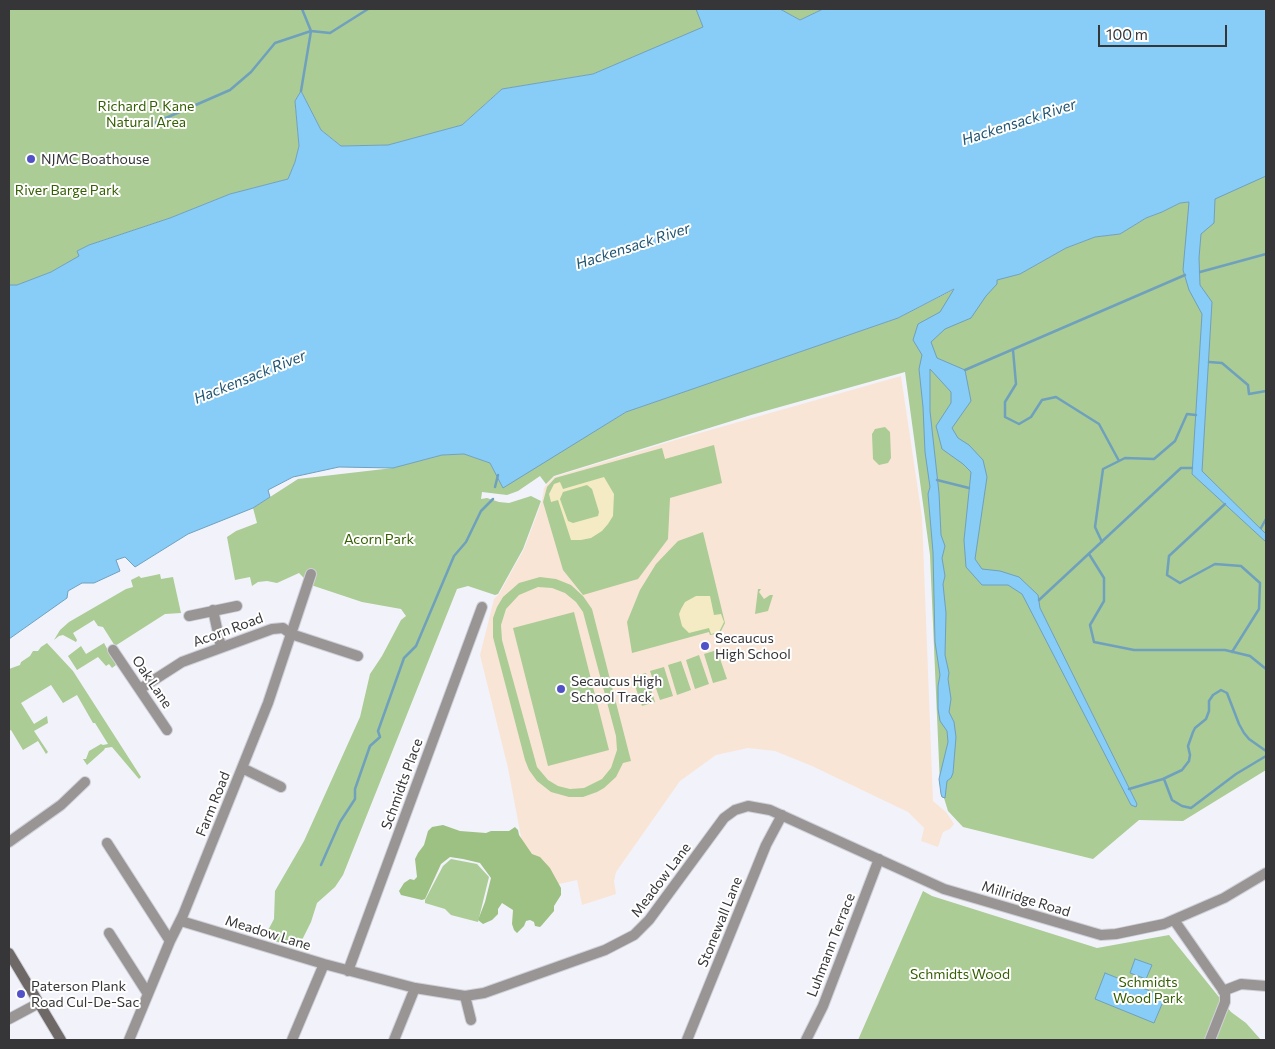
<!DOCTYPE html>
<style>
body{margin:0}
#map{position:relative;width:1275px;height:1049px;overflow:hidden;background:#f2f2fb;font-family:Commissioner,sans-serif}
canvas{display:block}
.frame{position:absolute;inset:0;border:10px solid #363639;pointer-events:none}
.scale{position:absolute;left:1098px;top:25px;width:129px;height:22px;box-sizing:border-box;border:2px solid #363639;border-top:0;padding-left:6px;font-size:15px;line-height:18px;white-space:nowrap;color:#363639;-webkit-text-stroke:4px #fff;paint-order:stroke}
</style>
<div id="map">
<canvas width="1275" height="1049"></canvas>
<div class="frame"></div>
<div class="scale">100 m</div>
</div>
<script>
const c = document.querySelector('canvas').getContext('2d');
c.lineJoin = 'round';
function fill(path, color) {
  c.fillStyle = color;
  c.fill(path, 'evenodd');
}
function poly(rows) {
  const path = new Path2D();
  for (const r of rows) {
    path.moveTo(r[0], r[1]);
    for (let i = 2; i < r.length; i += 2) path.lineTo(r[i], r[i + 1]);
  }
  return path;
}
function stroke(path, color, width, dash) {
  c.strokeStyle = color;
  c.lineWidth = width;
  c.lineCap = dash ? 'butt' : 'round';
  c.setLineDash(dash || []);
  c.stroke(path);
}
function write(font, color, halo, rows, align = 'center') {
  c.font = font + ' Commissioner,sans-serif';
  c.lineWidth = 4;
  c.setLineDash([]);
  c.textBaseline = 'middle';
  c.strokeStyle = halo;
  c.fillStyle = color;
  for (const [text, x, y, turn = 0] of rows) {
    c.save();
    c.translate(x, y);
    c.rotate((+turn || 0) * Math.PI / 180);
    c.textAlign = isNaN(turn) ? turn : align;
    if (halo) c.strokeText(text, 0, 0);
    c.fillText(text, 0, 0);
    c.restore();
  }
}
const education = poly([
 [901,376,922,517,933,801,946,812,954,824,950,829,943,832,938,847,921,841,924,828,908,812,812,766,775,751,748,748,716,755,680,781,616,872,614,881,616,894,582,905,577,880,550,886,524,853,508,768,480,655,494,599,499,594,524,549,542,501,544,488,548,483,554,477,682,438]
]);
const green = poly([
 [9,9,719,9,704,27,593,74,502,89,462,125,388,145,341,146,321,130,301,91,295,101,299,146,295,162,288,179,230,194,170,218,89,245,77,251,80,256,51,272,17,285,9,285],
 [780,9,823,9,800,20],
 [1266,176,1266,770,1183,821,1139,820,1093,859,963,827,948,811,940,785,930,555,905,372,751,415,554,476,546,484,540,476,518,491,507,495,482,492,481,499,487,498,499,502,509,503,531,496,541,501,523,549,498,594,495,595,468,586,457,589,343,875,335,887,317,903,311,922,303,938,297,944,289,945,270,940,265,936,274,919,275,891,304,841,360,717,370,674,382,656,401,620,406,616,401,609,362,602,311,585,312,580,304,578,299,573,277,583,267,581,258,582,252,586,250,577,235,580,227,537,236,531,257,523,253,508,298,479,393,468,442,455,464,454,490,463,503,487,626,412,898,318,955,289,1020,274,1066,248,1095,237,1120,234,1146,218,1162,212,1180,203,1189,202],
 [885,427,890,432,891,458,888,463,879,465,873,459,872,434,875,429],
 [714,445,722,483,670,498,668,539,638,579,583,595,563,570,543,502,547,487,555,478,662,448,665,459],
 [703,532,725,623,720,633,710,635,709,632,632,653,627,622,640,590,656,564,678,541],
 [160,574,161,579,173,577,181,613,165,614,115,646,103,627,98,626,94,620,73,633,77,640,76,642,63,635,59,636,54,640,60,630,69,622,126,589,133,587,131,580,139,576,141,578],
 [540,577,556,579,571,585,583,596,592,609,631,761,623,763,616,777,604,788,597,792,583,797,569,797,551,792,537,781,529,770,525,760,493,637,493,618,497,607,503,597,519,583],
 [538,587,552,588,565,593,576,602,583,612,616,736,617,750,611,768,602,779,584,788,570,789,558,786,548,780,537,767,502,640,501,625,506,609,519,595],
 [758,589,761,589,759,592,764,599,770,595,773,595,768,611,755,614],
 [574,612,609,750,548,766,513,628],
 [47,643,73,671,141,777,139,779,112,747,105,748,104,750,87,765,83,759,86,759,89,751,101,744,103,745,108,744,95,723,93,723,77,695,63,703,51,685,21,703,34,724,47,716,48,723,34,731,48,752,46,754,38,741,23,750,11,730,9,731,9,669,20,665,21,662,30,656,33,651,38,651,41,647],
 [104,643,116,665,112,668,109,664,106,666,98,657,77,670,68,656,81,646,86,654],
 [717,650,727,679,713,683,704,654],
 [699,655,709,684,695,689,686,660],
 [681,661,691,690,677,695,668,665],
 [664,667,673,696,660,700,650,671],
 [646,673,655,702,642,706,632,677],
 [451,859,477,864,489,877,478,922,451,915,445,909,425,903,425,900,443,866],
 [923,891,932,896,1097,948,1169,935,1231,1012,1246,1023,1261,1040,858,1040]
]);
const forest = poly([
 [443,825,460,831,486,833,491,831,509,831,515,827,518,830,519,835,532,854,540,857,550,868,561,888,561,895,554,906,554,911,542,925,540,927,535,926,534,922,530,920,526,921,524,926,517,933,514,930,512,924,513,910,502,903,498,909,498,914,492,920,483,924,478,920,485,902,491,878,480,863,463,859,450,857,441,864,425,899,422,900,401,895,399,891,404,883,410,879,414,880,417,877,415,859,418,853,424,845,428,831,432,827]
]);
const sand = poly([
 [604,477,614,494,613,516,608,524,602,531,591,538,581,540,571,540,558,500,551,502,549,494,554,484,560,482,563,489],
 [587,485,592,489,599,512,598,516,573,523,568,521,560,499,563,492],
 [696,596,710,596,714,615,721,614,724,622,719,632,711,634,709,628,689,633,682,626,679,614,681,609,685,602]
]);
const water = poly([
 [696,9,780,9,800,20,823,9,1266,9,1266,176,1215,199,1214,223,1201,234,1199,258,1200,285,1212,302,1202,471,1266,534,1266,542,1192,474,1202,314,1189,290,1183,270,1189,202,1180,203,1162,212,1146,218,1120,234,1095,237,1066,248,1020,274,997,280,997,284,986,296,971,318,945,329,931,342,937,358,965,370,971,401,952,428,958,438,969,445,983,460,987,477,975,559,982,569,1000,571,1019,577,1038,595,1040,608,1137,804,1136,807,1131,805,1022,594,1008,585,982,585,966,567,964,540,971,472,963,464,942,449,936,426,951,403,951,392,930,369,930,411,939,493,941,535,945,546,942,558,945,576,943,584,946,613,945,655,949,673,948,679,951,699,949,712,954,722,956,737,953,773,951,778,947,781,945,798,942,797,941,794,939,779,948,742,947,731,940,721,938,709,938,686,940,675,935,642,933,552,928,494,930,487,925,452,923,407,919,369,922,355,913,340,918,324,940,312,954,289,898,318,626,412,503,488,490,463,464,454,442,455,393,468,339,467,293,477,268,490,270,497,253,508,188,534,135,567,125,557,116,560,120,571,94,583,82,583,68,591,67,598,9,639,9,285,17,285,51,272,79,256,77,251,89,245,170,218,230,194,288,179,295,162,299,146,295,101,301,91,321,130,341,146,388,145,462,125,502,89,593,74,703,27,696,9],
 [1135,959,1152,965,1146,979,1130,973,1135,959],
 [1105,973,1165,997,1154,1023,1095,999,1105,973]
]);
const stream = poly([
 [301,91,311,31,302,9],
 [152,124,230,90,251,72,275,43,311,31,330,33,368,9],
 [1200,272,1266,254],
 [1013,350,1016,384,1005,402,1005,417,1019,424,1031,417,1042,400,1056,397,1099,424,1119,461],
 [1209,362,1222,363,1248,385,1249,394,1266,391],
 [965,370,1185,275],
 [937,480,969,488],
 [495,487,498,475],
 [1225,504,1169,556,1167,575,1180,583,1215,564,1241,566,1260,583,1259,609,1232,652],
 [1261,528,1266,519],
 [1102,542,1095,527,1103,469,1125,458,1154,459,1175,441,1187,414,1196,415],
 [1089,554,1104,578,1104,601,1090,625,1094,642,1134,650,1225,650,1250,656,1266,669],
 [1039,600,1181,468,1192,468],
 [1164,779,1172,800,1182,806,1191,808,1236,774,1266,756],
 [1129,789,1163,779,1182,770,1189,761,1190,755,1188,746,1193,732,1195,728,1206,719,1209,711,1209,701,1213,695,1221,690,1227,693,1239,724,1244,733,1249,739,1266,751],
 [321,865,340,822,355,799,355,789,370,746,380,737,378,731,404,658,416,646,454,556,466,542,481,511,493,499]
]);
const street = poly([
 [213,610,221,647],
 [189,616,237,606],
 [113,650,167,730],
 [140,689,182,662,272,629,283,628,291,634,358,656],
 [242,768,281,787],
 [9,842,61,805,85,782],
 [107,843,170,941],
 [1174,920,1225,993,1225,1002,1210,1040],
 [181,921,324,964,415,988,465,996,484,993,605,950,634,935,649,920,724,818,735,810,748,806,770,810,944,889,1101,935,1116,934,1164,924,1224,898,1266,873],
 [109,933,148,994],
 [348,971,482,607],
 [1223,991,1241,984,1266,986],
 [465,996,471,1020],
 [9,1019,39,1003],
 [129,1040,170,941,183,915,268,703,311,574],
 [292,1040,324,964],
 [394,1040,415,988],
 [687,1040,766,845,782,815],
 [806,1040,823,1006,879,859]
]);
const secondary = poly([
 [9,953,61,1040]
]);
const markers = [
 [31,159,5,"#5151c8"],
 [705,646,5,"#5151c8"],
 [561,689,5,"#5151c8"],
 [21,994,5,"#5151c8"]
];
const parkNames = [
 ["Richard P. Kane",146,106],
 ["Natural Area",146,122],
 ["River Barge Park",67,190],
 ["Acorn Park",379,539],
 ["Schmidts Wood",960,974],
 ["Schmidts",1148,982],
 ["Wood Park",1148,998]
];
const poiNames = [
 ["NJMC Boathouse",41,159],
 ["Secaucus",715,638],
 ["High School",715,654],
 ["Secaucus High",571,681],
 ["School Track",571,697],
 ["Paterson Plank",31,986],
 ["Road Cul-De-Sac",31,1002]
];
const streetNames = [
 ["Acorn Road",228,630,-20],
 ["Oak Lane",152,682,56],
 ["Schmidts Place",402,784,-70],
 ["Farm Road",213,804,-68],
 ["Meadow Lane",661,880,-53],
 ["Millridge Road",1026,899,17],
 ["Stonewall Lane",720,922,-68],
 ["Meadow Lane",268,933,17],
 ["Luhmann Terrace",831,945,-69]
];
const waterNames = [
 ["Hackensack River",1019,122,-18],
 ["Hackensack River",633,246,-18],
 ["Hackensack River",250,377,-22]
];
fill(education, '#f9e5d6');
fill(green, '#abcc94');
fill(forest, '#9dc083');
fill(sand, '#f4eac4');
fill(water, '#87cdf7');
stroke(water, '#6fa0be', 1);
stroke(stream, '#6fa0be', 2.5);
stroke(street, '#d0d0d8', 12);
stroke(secondary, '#d0d0d8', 12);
stroke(street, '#999594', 10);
stroke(secondary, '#6e6867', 10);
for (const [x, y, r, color] of markers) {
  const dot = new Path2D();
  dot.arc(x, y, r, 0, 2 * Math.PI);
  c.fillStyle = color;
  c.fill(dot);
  stroke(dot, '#fff', 2);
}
write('14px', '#355f02', '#fff', parkNames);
write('14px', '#363639', '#fff', poiNames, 'left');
write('14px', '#363639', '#fff', streetNames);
write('italic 15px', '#215673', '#fff', waterNames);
</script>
